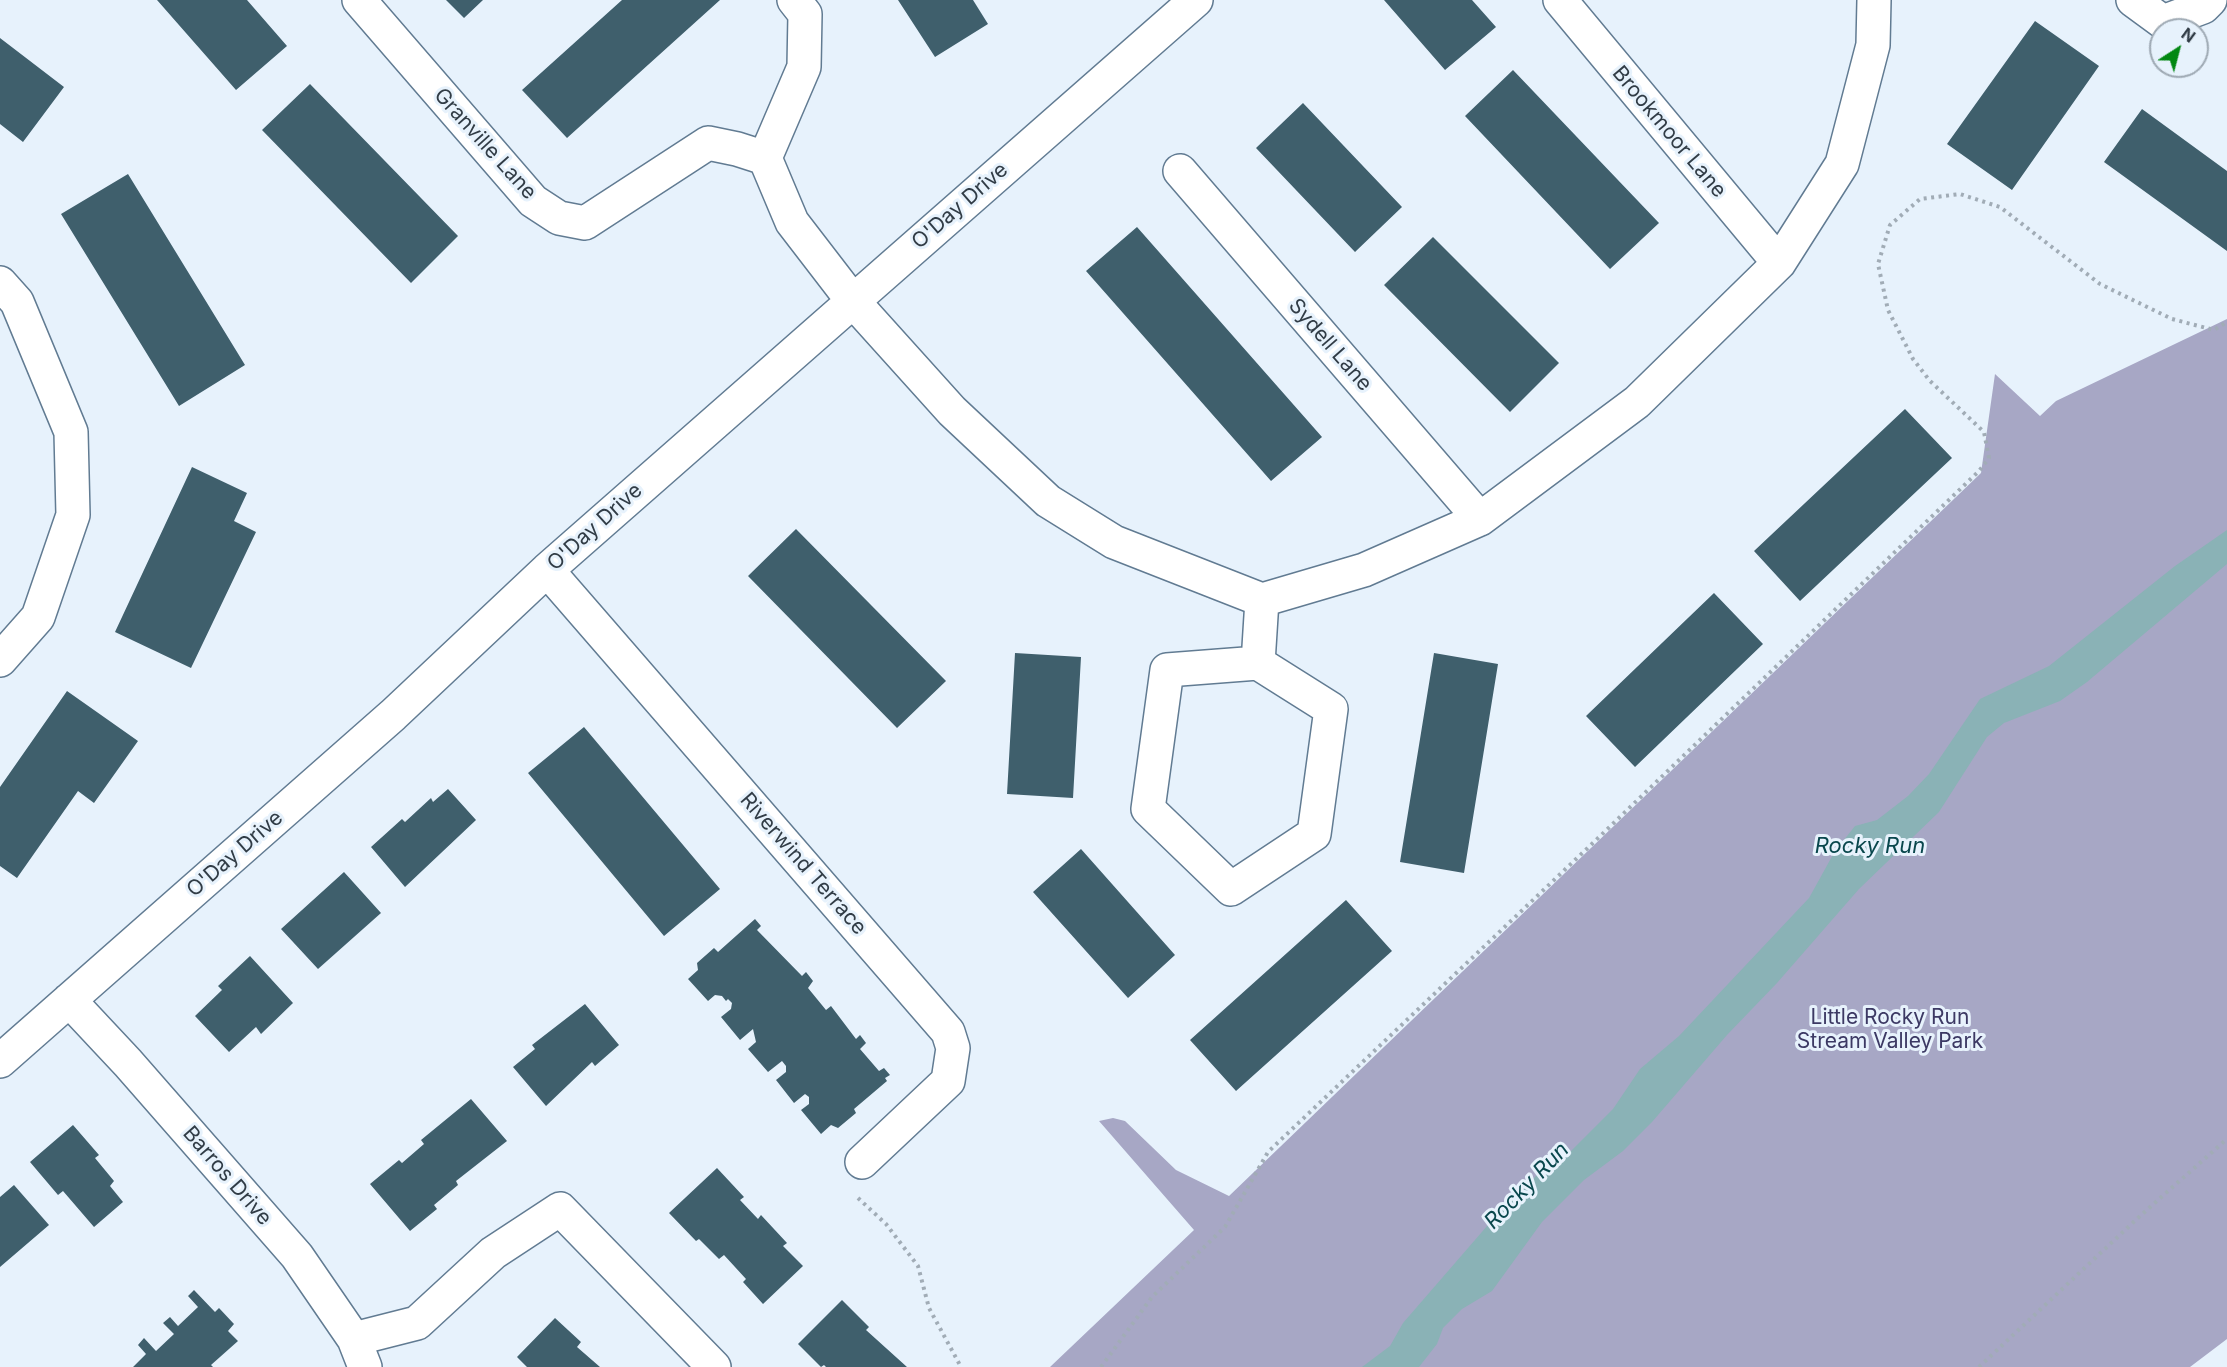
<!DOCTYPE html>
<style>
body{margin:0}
#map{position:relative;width:2227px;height:1367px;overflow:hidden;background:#e7f2fc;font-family:Inter,sans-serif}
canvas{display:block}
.north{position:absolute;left:2149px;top:18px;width:60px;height:60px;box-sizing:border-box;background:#e7f2fc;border:2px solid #9ea9b3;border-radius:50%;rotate:36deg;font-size:16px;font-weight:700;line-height:24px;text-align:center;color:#313c46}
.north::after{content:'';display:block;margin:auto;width:21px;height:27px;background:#028812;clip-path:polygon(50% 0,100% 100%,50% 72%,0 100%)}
</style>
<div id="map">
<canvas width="2227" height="1367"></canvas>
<div class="north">N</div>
</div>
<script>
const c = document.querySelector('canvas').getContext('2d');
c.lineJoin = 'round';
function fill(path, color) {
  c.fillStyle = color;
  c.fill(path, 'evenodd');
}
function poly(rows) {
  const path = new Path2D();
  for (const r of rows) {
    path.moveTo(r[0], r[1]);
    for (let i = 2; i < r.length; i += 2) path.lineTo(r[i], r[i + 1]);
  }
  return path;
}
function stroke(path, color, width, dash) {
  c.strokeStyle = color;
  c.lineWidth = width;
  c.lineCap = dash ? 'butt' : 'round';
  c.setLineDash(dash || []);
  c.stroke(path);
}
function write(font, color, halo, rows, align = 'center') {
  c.font = font + ' Inter,sans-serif';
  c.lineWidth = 6;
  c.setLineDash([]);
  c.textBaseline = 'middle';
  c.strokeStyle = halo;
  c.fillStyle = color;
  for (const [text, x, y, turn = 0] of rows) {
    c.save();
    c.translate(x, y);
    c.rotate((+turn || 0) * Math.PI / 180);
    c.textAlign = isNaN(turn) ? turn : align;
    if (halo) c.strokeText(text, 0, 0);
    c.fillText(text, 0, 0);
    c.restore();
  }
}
const forest = poly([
 [2227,319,2227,1339,2190,1367,1050,1367,1194,1230,1099,1121,1113,1118,1125,1121,1176,1170,1229,1196,1981,473,1995,374,2040,416,2056,401]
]);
const water = poly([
 [2227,530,2227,564,2087,682,2060,701,2004,723,1987,737,1939,812,1859,889,1777,983,1727,1035,1652,1122,1623,1151,1584,1180,1542,1222,1492,1291,1462,1309,1443,1328,1437,1344,1419,1367,1362,1367,1390,1346,1403,1323,1494,1218,1554,1158,1571,1151,1613,1109,1640,1069,1679,1036,1809,898,1835,851,1855,826,1877,820,1908,796,1929,774,1980,699,2049,666,2175,566]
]);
const building = poly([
 [157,0,247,0,287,46,236,90],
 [446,0,483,0,464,18],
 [622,0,720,0,567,138,522,90],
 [898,0,973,0,988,24,935,57],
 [1384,0,1472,0,1496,27,1445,70],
 [2035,21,2099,66,2012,190,1947,144],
 [0,38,64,87,23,142,0,124],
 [1513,70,1659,223,1610,269,1465,116],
 [310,84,458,236,411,283,262,130],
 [1303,103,1402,207,1355,252,1256,148],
 [2142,109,2227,171,2227,251,2104,162],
 [128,174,245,365,179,406,61,214],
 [1137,227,1322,437,1271,481,1086,271],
 [1433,237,1559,363,1510,412,1384,285],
 [1905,409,1952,458,1800,601,1754,551],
 [192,467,247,493,234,521,256,532,191,668,115,632],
 [796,529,946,681,897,728,748,576],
 [1714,593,1763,644,1635,767,1586,716],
 [1015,653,1081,657,1073,798,1007,794],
 [1434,653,1498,664,1464,873,1400,862],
 [67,691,138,741,94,803,78,791,17,878,0,866,0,787],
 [584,727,720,889,664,936,528,773],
 [448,789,476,820,405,887,371,847,402,819,405,822,431,798,433,802],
 [1081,849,1175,955,1128,998,1033,892],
 [344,872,381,913,318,969,281,929],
 [1346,900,1392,951,1236,1091,1190,1040],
 [755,919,761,926,757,930,802,976,806,972,813,981,808,988,826,1010,831,1006,856,1039,860,1035,866,1043,860,1049,879,1071,884,1068,890,1075,885,1078,887,1081,854,1109,856,1113,838,1128,831,1125,821,1134,801,1110,809,1104,809,1097,805,1094,794,1103,776,1080,786,1072,786,1066,782,1061,768,1072,748,1049,756,1042,753,1029,740,1040,721,1017,731,1009,732,1003,728,999,726,1001,722,996,715,995,708,1001,688,979,698,970,697,963,714,948,718,952],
 [250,956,293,1003,261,1034,256,1027,229,1052,195,1016,222,990,218,986],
 [585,1004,619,1045,595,1066,592,1062,546,1106,513,1067,535,1049,532,1045],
 [471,1099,507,1141,456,1181,458,1185,434,1205,437,1209,410,1231,370,1184,399,1160,402,1163,424,1144,421,1140],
 [73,1125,99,1155,95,1158,114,1181,110,1186,123,1202,94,1227,63,1191,58,1195,30,1162],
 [717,1168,744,1197,740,1200,758,1219,761,1215,787,1243,783,1246,803,1266,763,1304,743,1282,746,1279,724,1255,719,1259,699,1239,696,1241,669,1213],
 [14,1185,49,1225,0,1267,0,1197],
 [194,1290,215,1312,219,1308,234,1324,228,1331,238,1341,211,1365,213,1367,133,1367,146,1354,138,1345,144,1338,156,1351,174,1334,163,1323,170,1317,178,1326,198,1307,188,1296],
 [842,1300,869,1327,866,1330,907,1367,826,1367,824,1365,821,1367,798,1344],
 [555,1318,581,1342,577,1347,600,1367,527,1367,517,1357]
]);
const path = poly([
 [858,1198,886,1224,918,1266,929,1308,961,1367],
 [1101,1367,1152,1297,1225,1227,1268,1152,1594,842,1979,471,1989,458,1984,432,1930,381,1913,359,1888,310,1878,264,1890,225,1920,199,1960,194,2000,207,2100,284,2172,319,2214,330,2227,322],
 [1979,1367,2140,1216,2227,1139]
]);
const minor = poly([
 [359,0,533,201,559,218,585,223,708,143,737,149,765,158],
 [794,0,805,14,804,67,765,158,792,222,852,300,952,411,1048,501,1114,542,1262,600,1364,570,1480,519,1637,402,1779,263,1842,164,1873,45,1874,0],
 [1560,0,1779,263],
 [2133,0,2163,22,2203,7,2210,0],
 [1180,171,1480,519],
 [0,283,17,302,71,432,73,515,38,617,0,660],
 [547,570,948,1032,953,1048,948,1081,862,1162],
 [1258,663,1331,709,1314,834,1231,889,1148,809,1167,670,1258,663],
 [1258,663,1262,600],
 [69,1000,128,1063,297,1256,354,1339,365,1367],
 [0,1061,393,715,547,570,1196,0],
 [354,1339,417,1323,493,1253,560,1209,714,1367]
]);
const streetNames = [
 ["Brookmoor Lane",1669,132,50],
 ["Granville Lane",485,144,48],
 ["O'Day Drive",960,206,-41],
 ["Sydell Lane",1330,345,49],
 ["O'Day Drive",595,527,-42],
 ["O'Day Drive",235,854,-41],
 ["Riverwind Terrace",803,864,49],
 ["Barros Drive",227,1176,49]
];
const parkNames = [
 ["Little Rocky Run",1890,1018],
 ["Stream Valley Park",1890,1042]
];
const waterNames = [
 ["Rocky Run",1870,846],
 ["Rocky Run",1527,1186,-46]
];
fill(forest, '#a7a7c5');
fill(water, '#8ab2b6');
fill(building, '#3f5f6c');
stroke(minor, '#617b92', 36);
stroke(path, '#a1acb6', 4, [3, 4.5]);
stroke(minor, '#fff', 33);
write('21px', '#313c46', '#e7f2fc', streetNames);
write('21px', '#3c3964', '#e7f2fc', parkNames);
write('italic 22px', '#09474d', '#e7f2fc', waterNames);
</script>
